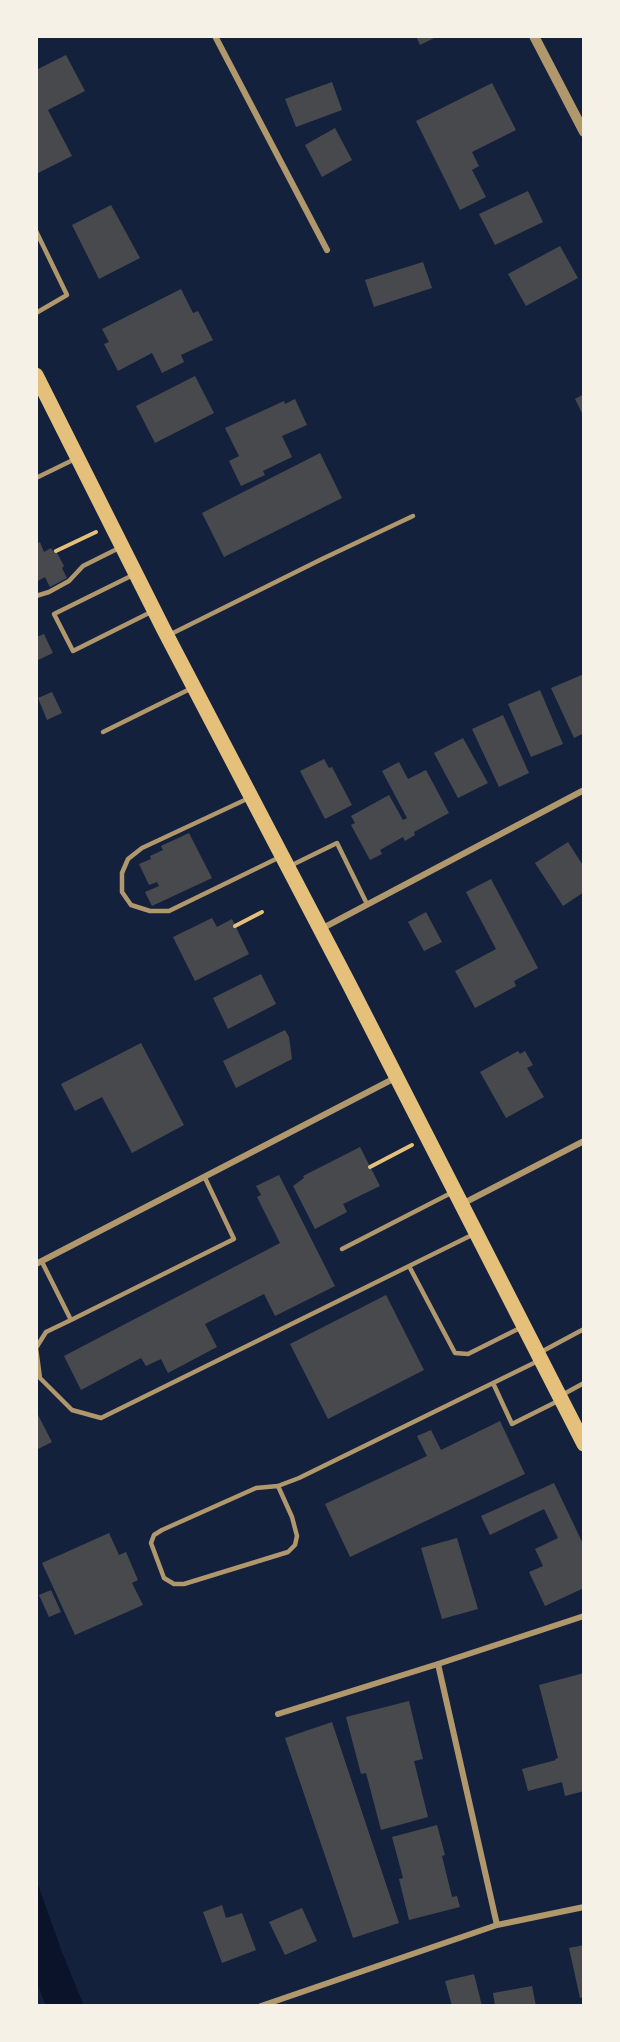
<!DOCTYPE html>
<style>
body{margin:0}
#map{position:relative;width:620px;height:2042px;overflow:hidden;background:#14213d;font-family:Signika,sans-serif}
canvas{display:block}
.frame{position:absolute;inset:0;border:38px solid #f6f1e7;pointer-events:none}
</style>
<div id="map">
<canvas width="620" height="2042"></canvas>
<div class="frame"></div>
</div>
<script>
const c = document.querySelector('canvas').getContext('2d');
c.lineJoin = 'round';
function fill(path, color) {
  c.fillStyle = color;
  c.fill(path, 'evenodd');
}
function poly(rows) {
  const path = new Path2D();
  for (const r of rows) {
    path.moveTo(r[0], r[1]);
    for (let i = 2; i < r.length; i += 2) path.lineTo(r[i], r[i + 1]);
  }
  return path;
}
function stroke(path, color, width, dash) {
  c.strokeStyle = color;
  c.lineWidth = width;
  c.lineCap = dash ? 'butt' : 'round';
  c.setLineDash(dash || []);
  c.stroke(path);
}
const water = poly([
 [36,1879,62,1952,84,2006,46,2006,36,1981]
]);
const building = poly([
 [416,36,438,36,420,45],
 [66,55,85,91,48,110,72,156,36,174,36,70],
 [332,82,342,110,296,127,285,99],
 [492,83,516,130,472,152,479,166,472,170,486,197,460,210,416,121],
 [335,128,352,160,322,177,305,145],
 [528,191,543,222,495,245,479,214],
 [111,205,140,258,99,279,72,225],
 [560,246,578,278,526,306,508,274],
 [423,262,432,288,374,307,365,280],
 [181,289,193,313,198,311,213,340,181,355,184,362,162,373,152,353,118,371,104,344,109,342,102,329],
 [195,376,214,413,155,443,136,406],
 [584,394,584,417,575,399],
 [295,399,307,425,282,436,292,457,263,471,265,475,241,486,229,461,239,456,225,428,284,401,285,404],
 [320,453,342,498,224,557,202,513],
 [40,542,44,552,51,548,53,551,55,549,64,566,62,568,67,578,50,587,45,577,36,582,36,544],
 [44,634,53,653,36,661,36,637],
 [584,674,584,733,574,738,551,688],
 [540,690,563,744,531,757,508,704],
 [52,692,62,713,47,720,38,698],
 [503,715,529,773,499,787,472,729],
 [463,738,488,783,458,798,434,753],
 [324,759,329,768,332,767,352,805,325,819,300,771],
 [399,762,408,779,426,770,449,813,414,832,415,835,405,841,403,837,380,850,382,854,370,860,351,825,355,823,351,816,389,795,403,820,407,818,382,771],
 [189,833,212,878,152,906,145,892,159,886,157,882,149,885,139,864,151,859,150,856,163,850,161,846],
 [568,842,584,867,584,892,563,906,535,863],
 [491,879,538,968,514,981,516,986,475,1008,455,971,496,949,466,892],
 [426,912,442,942,424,951,408,922],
 [212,918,217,927,232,919,249,954,195,981,173,937],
 [261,974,276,1004,228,1029,213,998],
 [285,1030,289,1037,292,1059,236,1088,223,1061],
 [141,1043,184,1125,132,1153,102,1097,75,1111,61,1084],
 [518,1051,520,1054,525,1051,533,1065,527,1068,544,1097,506,1118,480,1072],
 [360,1147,380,1186,343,1204,347,1212,315,1229,293,1186,304,1178,303,1176],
 [279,1175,335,1286,275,1316,264,1294,205,1324,217,1347,168,1373,161,1359,146,1366,141,1358,81,1390,64,1356,280,1243,257,1197,261,1195,256,1186],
 [386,1295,424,1370,328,1419,290,1344],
 [36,1411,52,1442,36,1450],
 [500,1421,525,1474,350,1557,325,1504,427,1456,417,1436,431,1430,441,1450],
 [554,1483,584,1546,584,1588,545,1606,529,1572,543,1566,535,1549,558,1538,544,1509,490,1535,481,1516],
 [109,1533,119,1555,126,1552,138,1580,132,1583,143,1605,75,1635,42,1563],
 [457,1538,478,1609,442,1619,421,1548],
 [51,1590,61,1612,49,1617,39,1595],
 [584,1673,584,1791,565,1796,562,1782,528,1791,522,1769,556,1760,555,1759,558,1758,539,1685],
 [409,1701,423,1759,414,1761,428,1817,381,1830,366,1773,361,1774,346,1717],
 [332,1722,399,1923,353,1938,285,1738],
 [437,1825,445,1855,442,1856,452,1897,457,1896,460,1907,409,1920,399,1879,403,1878,392,1837],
 [222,1905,226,1918,242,1913,256,1950,222,1963,203,1912],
 [302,1908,317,1941,285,1955,269,1922],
 [584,1945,584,1997,580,1998,569,1948],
 [474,1974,482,2006,452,2006,445,1981],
 [532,1986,536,2006,495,2006,493,1993]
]);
const path = poly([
 [56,551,96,532],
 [235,926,262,912],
 [370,1167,412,1145]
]);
const service = poly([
 [36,231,67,295,36,313],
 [36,478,75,459],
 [133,575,54,614,73,651,151,612],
 [36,596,49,592,69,581,83,566,119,548],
 [169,635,322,559,413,516],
 [103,732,192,688],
 [249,798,142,848,128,859,122,873,122,892,131,905,150,911,169,911,280,857],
 [290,866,337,843,367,904],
 [342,1249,451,1193],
 [409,1266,455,1353,468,1354,522,1327],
 [71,1320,234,1239,205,1178],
 [36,1348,40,1378,72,1410,101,1418,474,1234],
 [36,1348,46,1332,71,1320,42,1262],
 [541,1352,584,1329],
 [493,1383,512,1424,558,1401],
 [562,1395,584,1383],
 [278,1486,292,1517,297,1536,295,1545,288,1552,184,1584,174,1584,164,1578,151,1543,154,1535,162,1530,256,1488,278,1486,299,1478,538,1361]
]);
const minor = poly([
 [215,36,327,250],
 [321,929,584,790],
 [462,1204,584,1141],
 [36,1264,395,1078],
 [438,1664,497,1925],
 [278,1714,438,1664,584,1616],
 [261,2006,497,1925,584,1907]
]);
const tertiary = poly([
 [534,36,584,132]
]);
const primary = poly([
 [36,375,164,630,349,984,584,1444]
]);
fill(water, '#0b132b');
fill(building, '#48494c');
stroke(path, '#e5c07b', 4);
stroke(service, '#b1986c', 4.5);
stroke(minor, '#b1986c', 6);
stroke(tertiary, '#b1986c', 10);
stroke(primary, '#e5c07b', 15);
</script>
